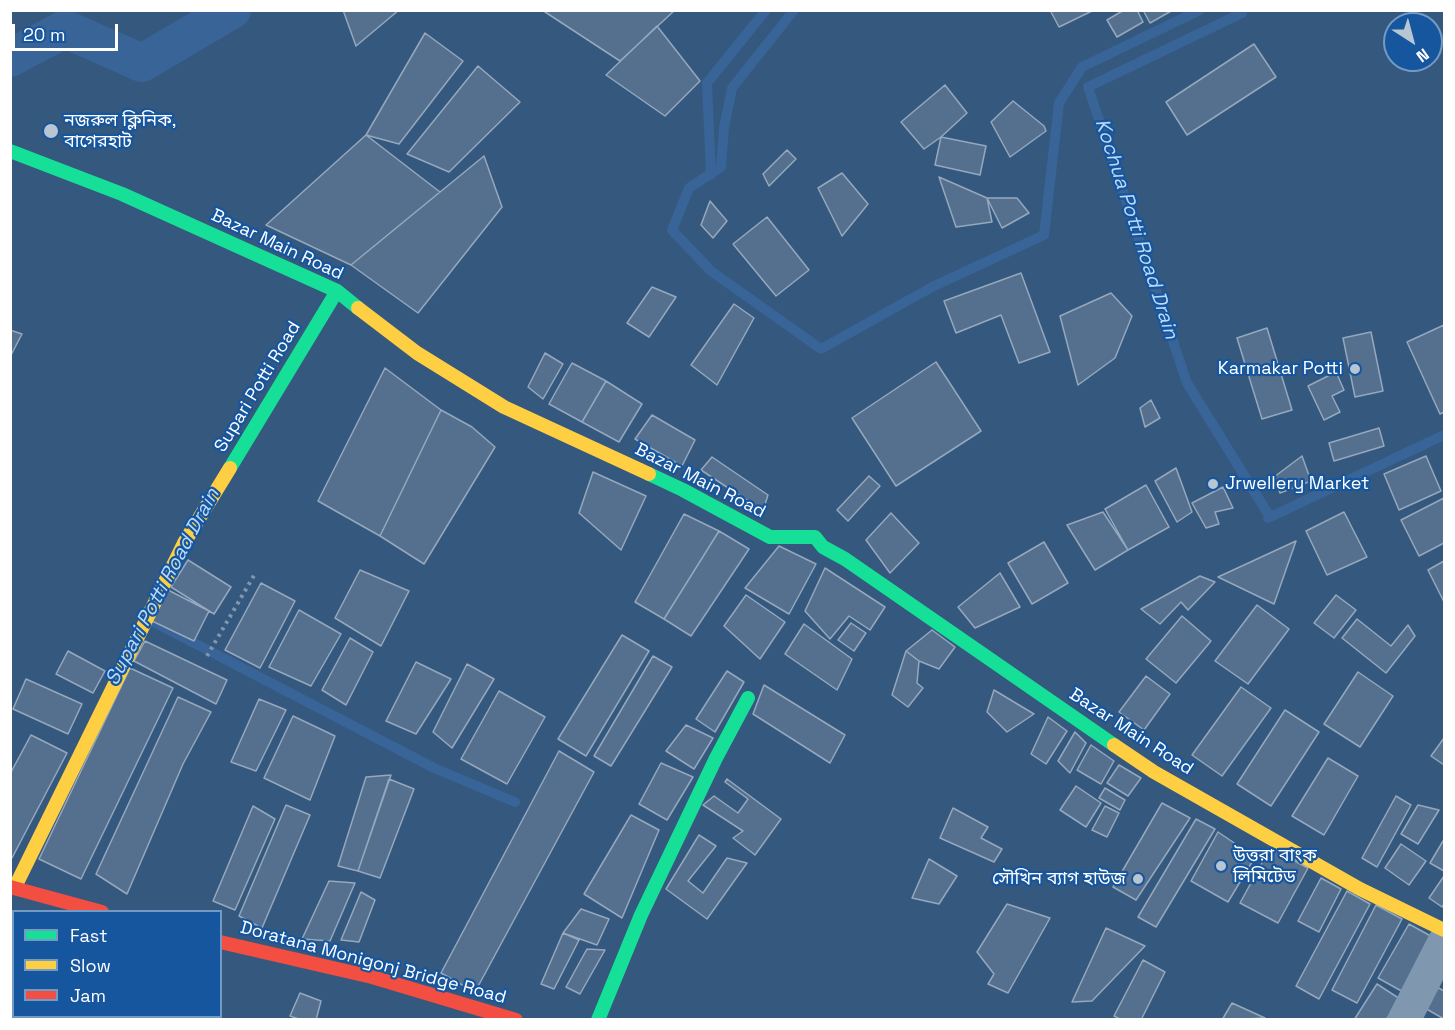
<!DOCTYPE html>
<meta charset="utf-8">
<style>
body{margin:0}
#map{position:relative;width:1455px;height:1030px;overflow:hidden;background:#35587f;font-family:"Space Grotesk",sans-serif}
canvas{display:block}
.frame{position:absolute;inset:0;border:12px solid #fff;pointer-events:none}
.legend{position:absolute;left:12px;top:910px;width:210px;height:108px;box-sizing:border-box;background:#16569e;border:2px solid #739ac5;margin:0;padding:8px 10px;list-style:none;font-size:18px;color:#fff}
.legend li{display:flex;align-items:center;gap:12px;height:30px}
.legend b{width:30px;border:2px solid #739ac5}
.north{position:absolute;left:1383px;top:12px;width:60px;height:60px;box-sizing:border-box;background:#16569e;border:2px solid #739ac5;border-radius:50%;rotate:144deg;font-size:16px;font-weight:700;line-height:24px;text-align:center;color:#fff}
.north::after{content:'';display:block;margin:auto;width:21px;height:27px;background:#b8c5d2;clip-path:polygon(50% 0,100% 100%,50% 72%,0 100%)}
.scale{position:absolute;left:12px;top:24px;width:106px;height:27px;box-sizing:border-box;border:3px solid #fff;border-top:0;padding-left:8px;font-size:18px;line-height:21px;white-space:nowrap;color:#fff;-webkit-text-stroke:4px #16569e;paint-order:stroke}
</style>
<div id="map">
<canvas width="1455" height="1030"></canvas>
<div class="frame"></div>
<ul class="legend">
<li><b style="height:8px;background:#16e098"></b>Fast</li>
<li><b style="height:8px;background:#ffcf43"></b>Slow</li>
<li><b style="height:8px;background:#f24e42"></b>Jam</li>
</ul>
<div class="north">N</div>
<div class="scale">20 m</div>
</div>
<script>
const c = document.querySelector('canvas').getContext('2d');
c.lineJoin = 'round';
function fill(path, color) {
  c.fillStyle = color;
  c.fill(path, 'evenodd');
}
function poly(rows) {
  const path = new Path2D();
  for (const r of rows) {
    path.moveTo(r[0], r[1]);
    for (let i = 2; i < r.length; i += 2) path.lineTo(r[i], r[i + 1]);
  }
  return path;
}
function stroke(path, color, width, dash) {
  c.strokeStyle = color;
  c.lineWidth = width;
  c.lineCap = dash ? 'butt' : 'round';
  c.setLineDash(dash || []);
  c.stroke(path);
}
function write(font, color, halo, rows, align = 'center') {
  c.font = font + ' "Space Grotesk","Noto Sans Bengali",sans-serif';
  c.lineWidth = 4.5;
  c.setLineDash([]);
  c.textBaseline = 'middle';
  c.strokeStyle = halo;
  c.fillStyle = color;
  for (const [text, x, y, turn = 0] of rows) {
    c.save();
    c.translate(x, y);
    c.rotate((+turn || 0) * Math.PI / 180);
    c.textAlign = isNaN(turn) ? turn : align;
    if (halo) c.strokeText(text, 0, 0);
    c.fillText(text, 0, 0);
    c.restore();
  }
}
const water = poly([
 [11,975,13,976,14,1016,179,1016,191,1019,11,1019]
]);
const stream = poly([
 [794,10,732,88,724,128,721,167,689,188,672,230,711,271,821,349,932,287,1044,235,1059,103,1082,67,1200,10],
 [1241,10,1242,13,1088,87,1187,383,1270,517],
 [711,175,707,83,766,10],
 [1268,518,1444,435],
 [150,620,434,768,515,802]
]);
const canal = poly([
 [10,58,65,29,142,63,232,10]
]);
const building = poly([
 [343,10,399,10,356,46,343,10],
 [542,10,675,10,620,61,542,10],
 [1050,10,1091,10,1092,11,1059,27,1050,10],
 [1124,10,1137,10,1143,22,1117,37,1107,20,1124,10],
 [1143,10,1173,10,1150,23,1143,10],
 [657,26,700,81,665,116,606,75,657,26],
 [425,33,463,61,399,144,366,135,425,33],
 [1254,44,1276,77,1187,135,1166,102,1254,44],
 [478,66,520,102,449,172,407,154,478,66],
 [945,85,967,113,941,137,924,149,901,122,945,85],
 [1013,101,1044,126,1046,131,1010,157,991,122,1013,101],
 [366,135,440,192,351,265,266,225,366,135],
 [941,137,986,146,980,175,935,165,941,137],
 [787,150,796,159,769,186,763,174,787,150],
 [484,156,502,207,418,313,351,265,484,156],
 [842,173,868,204,842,236,818,188,842,173],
 [939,177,987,198,992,222,956,227,939,177],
 [987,198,1017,198,1029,213,1002,228,987,198],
 [710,201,727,221,713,238,701,225,710,201],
 [767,217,809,270,776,296,733,244,767,217],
 [1021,273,1050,352,1019,363,1001,315,956,333,944,301,1021,273],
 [652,287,676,297,649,337,627,323,652,287],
 [1111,293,1132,316,1115,358,1078,385,1060,316,1111,293],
 [734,304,754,318,717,385,691,365,734,304],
 [1444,325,1444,412,1440,414,1407,342,1444,325],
 [1267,328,1292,410,1262,419,1237,338,1267,328],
 [10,330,22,334,10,357,10,330],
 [1371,332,1383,391,1355,397,1343,338,1371,332],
 [545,353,563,364,543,399,528,387,545,353],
 [936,362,981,431,896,486,852,418,936,362],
 [572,363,606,381,582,422,549,404,572,363],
 [385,368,441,410,380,536,318,501,385,368],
 [1336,372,1344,390,1332,396,1340,412,1324,420,1308,386,1336,372],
 [606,381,642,404,619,442,582,422,606,381],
 [1151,400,1160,418,1145,427,1140,408,1151,400],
 [441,410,472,427,495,447,424,564,380,536,441,410],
 [652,415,695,440,682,466,635,439,652,415],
 [1379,428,1384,446,1334,461,1329,443,1379,428],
 [1302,456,1311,481,1280,493,1274,477,1302,456],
 [1426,456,1441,491,1399,510,1384,474,1426,456],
 [712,457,768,495,763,511,701,470,712,457],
 [1176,468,1192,512,1177,522,1155,481,1176,468],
 [593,472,646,496,621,550,579,513,593,472],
 [869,476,880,486,848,521,837,510,869,476],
 [1146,485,1169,527,1128,550,1105,509,1146,485],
 [1223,487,1233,508,1215,512,1219,524,1206,528,1192,503,1223,487],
 [1444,498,1444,543,1419,556,1401,520,1444,498],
 [1103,512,1128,550,1095,570,1067,525,1103,512],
 [1344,512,1367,557,1327,575,1306,531,1344,512],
 [891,513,919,543,890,573,866,540,891,513],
 [684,514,719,531,664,619,635,602,684,514],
 [719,531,749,549,691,636,664,619,719,531],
 [1296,541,1274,604,1218,577,1296,541],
 [1044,542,1068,583,1032,604,1008,563,1044,542],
 [779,546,816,564,789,614,745,588,779,546],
 [188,560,231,587,214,614,171,587,188,560],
 [1444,561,1444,602,1428,570,1444,561],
 [825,568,885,607,870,630,849,616,830,639,805,611,825,568],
 [360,570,409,591,381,646,335,618,360,570],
 [1000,573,1020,607,975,628,958,607,1000,573],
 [1200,576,1215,582,1188,610,1181,602,1160,624,1141,609,1200,576],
 [261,583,295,601,260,668,225,650,261,583],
 [168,590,209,611,194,641,152,621,168,590],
 [746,595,785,622,760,659,724,626,746,595],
 [1336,595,1356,610,1334,638,1314,623,1336,595],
 [1257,605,1289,629,1248,684,1215,661,1257,605],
 [299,610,341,634,311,686,269,667,299,610],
 [1182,616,1211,641,1176,683,1146,659,1182,616],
 [1357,619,1391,646,1408,625,1415,636,1386,673,1342,638,1357,619],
 [851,623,866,633,854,651,838,640,851,623],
 [804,624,852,659,837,690,785,654,804,624],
 [932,630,955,647,939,669,919,661,906,651,932,630],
 [622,635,649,651,586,756,558,739,622,635],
 [350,638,373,652,346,705,322,690,350,638],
 [145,641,227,680,216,704,134,661,145,641],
 [68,651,105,671,93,693,56,674,68,651],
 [906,651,919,661,917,683,923,688,908,707,892,695,906,651],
 [653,656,672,667,611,766,594,756,653,656],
 [416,662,451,679,416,734,386,721,416,662],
 [467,664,494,679,452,748,433,732,467,664],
 [130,668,173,688,81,879,39,859,130,668],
 [727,671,744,682,715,732,696,719,727,671],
 [1358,672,1393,696,1360,747,1324,724,1358,672],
 [1146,676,1170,694,1144,730,1119,712,1146,676],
 [26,679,82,704,68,734,13,709,26,679],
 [764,685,845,735,830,763,753,714,764,685],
 [1241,687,1271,708,1222,776,1192,755,1241,687],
 [994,690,1034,714,1007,732,987,712,994,690],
 [499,691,545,717,507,784,461,759,499,691],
 [178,697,211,712,183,764,127,894,96,874,178,697],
 [259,699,286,710,256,771,231,762,259,699],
 [1285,710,1319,732,1271,806,1237,784,1285,710],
 [293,716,335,736,310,800,264,778,293,716],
 [1048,717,1067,731,1046,764,1031,754,1048,717],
 [686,725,713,738,694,769,666,751,686,725],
 [1075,732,1086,743,1070,773,1058,761,1075,732],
 [31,735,67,753,12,858,10,857,10,774,31,735],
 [1444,738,1444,765,1431,756,1444,738],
 [1091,745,1114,761,1101,784,1077,770,1091,745],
 [559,751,594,772,475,992,441,973,559,751],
 [1328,758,1358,776,1324,835,1292,816,1328,758],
 [661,763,693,777,667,820,639,804,661,763],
 [1119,765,1141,778,1128,796,1107,783,1119,765],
 [391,775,358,871,338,866,366,777,391,775],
 [389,779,414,789,380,878,358,871,389,779],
 [727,779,781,819,755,855,733,838,743,831,703,805,714,796,738,813,748,799,725,782,727,779],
 [1076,786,1101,803,1086,827,1060,810,1076,786],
 [1105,788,1125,800,1120,810,1099,798,1105,788],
 [1396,796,1411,805,1377,867,1362,858,1396,796],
 [1162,803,1190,818,1136,900,1113,887,1162,803],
 [286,805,310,815,262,928,239,916,286,805],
 [1418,805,1439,810,1418,844,1401,834,1418,805],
 [253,806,275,819,235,910,213,901,253,806],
 [1105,806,1119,813,1107,837,1092,830,1105,806],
 [953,808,988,827,981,838,1002,849,994,862,940,838,953,808],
 [631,815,659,830,622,918,584,894,631,815],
 [1196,819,1215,829,1156,927,1138,917,1196,819],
 [1218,832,1255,857,1228,902,1191,881,1218,832],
 [699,835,716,846,688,881,703,893,727,858,747,863,707,919,666,889,699,835],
 [1443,841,1444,842,1444,871,1430,863,1443,841],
 [1401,844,1426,861,1409,885,1385,868,1401,844],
 [1270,848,1308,868,1278,923,1240,903,1270,848],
 [929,859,957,876,939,904,912,898,929,859],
 [1444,876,1444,904,1442,907,1429,898,1444,876],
 [1321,878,1341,889,1319,932,1298,921,1321,878],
 [329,881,355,883,330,941,302,939,329,881],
 [1347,891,1370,904,1319,999,1296,986,1347,891],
 [361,892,375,900,359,942,341,940,361,892],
 [1007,904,1050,918,1008,993,988,984,994,974,977,952,1007,904],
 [1376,905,1402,919,1357,1003,1332,990,1376,905],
 [581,909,609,919,597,945,563,933,581,909],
 [1409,924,1436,939,1405,993,1378,978,1409,924],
 [1106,928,1145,946,1092,1001,1072,1002,1106,928],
 [563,933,579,940,554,989,541,984,563,933],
 [587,949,605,950,580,994,566,987,587,949],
 [1143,960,1165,972,1141,1020,1122,1020,1114,1016,1143,960],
 [1377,984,1400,999,1386,1020,1354,1020,1377,984],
 [1435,986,1444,991,1444,1019,1423,1007,1435,986],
 [300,993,321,1001,316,1020,302,1020,290,1016,300,993],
 [1232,1003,1265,1018,1222,1020,1232,1003]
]);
const path = poly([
 [207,656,256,572]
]);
const street = poly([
 [1404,1020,1444,942]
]);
const fast = poly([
 [10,151,122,194,337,291,358,308],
 [230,468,337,291],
 [649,474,683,490,770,537,815,537,823,547,845,559,1114,745],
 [598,1020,641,915,716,758,748,698]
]);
const slow = poly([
 [358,308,417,353,504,407,649,474],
 [1114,745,1154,772,1360,889,1444,930],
 [15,887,184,543,230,468]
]);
const jam = poly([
 [10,887,102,912],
 [220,942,372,977,516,1020]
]);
const markers = [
 [51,131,8,"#b8c5d2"],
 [1355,369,6,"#b8c5d2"],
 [1213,484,6,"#b8c5d2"],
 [1221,866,6,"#b8c5d2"],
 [1138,879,6,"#b8c5d2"]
];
const poiNames = [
 ["নজরুল ক্লিনিক,",64,121],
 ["বাগেরহাট",64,142],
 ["Karmakar Potti",1343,369,"right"],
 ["Jrwellery Market",1225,484],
 ["উত্তরা বাংক",1233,856],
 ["লিমিটেড",1233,877],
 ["সৌখিন ব্যাগ হাউজ",1126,879,"right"]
];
const streetNames = [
 ["Bazar Main Road",277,245,25],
 ["Supari Potti Road",258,387,-59],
 ["Bazar Main Road",700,481,27],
 ["Bazar Main Road",1131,732,33],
 ["Doratana Monigonj Bridge Road",373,963,15]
];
const waterNames = [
 ["Kochua Potti Road Drain",1136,229,72],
 ["Supari Potti Road Drain",163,587,-62]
];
fill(water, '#386497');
stroke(stream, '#386497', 10);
stroke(canal, '#386497', 38);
fill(building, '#54708e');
stroke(building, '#95a8bd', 1.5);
stroke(path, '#8097b0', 4, [3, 4.5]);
stroke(street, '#8097b0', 33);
stroke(fast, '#16e098', 14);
stroke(slow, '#ffcf43', 14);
stroke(jam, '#f24e42', 14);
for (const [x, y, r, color] of markers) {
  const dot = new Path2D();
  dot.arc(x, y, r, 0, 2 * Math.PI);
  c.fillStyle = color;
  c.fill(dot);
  stroke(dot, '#16569e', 2);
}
write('18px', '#fff', '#16569e', poiNames, 'left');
write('18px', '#fff', '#16569e', streetNames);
write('italic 20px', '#bbd9f9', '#16569e', waterNames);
</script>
